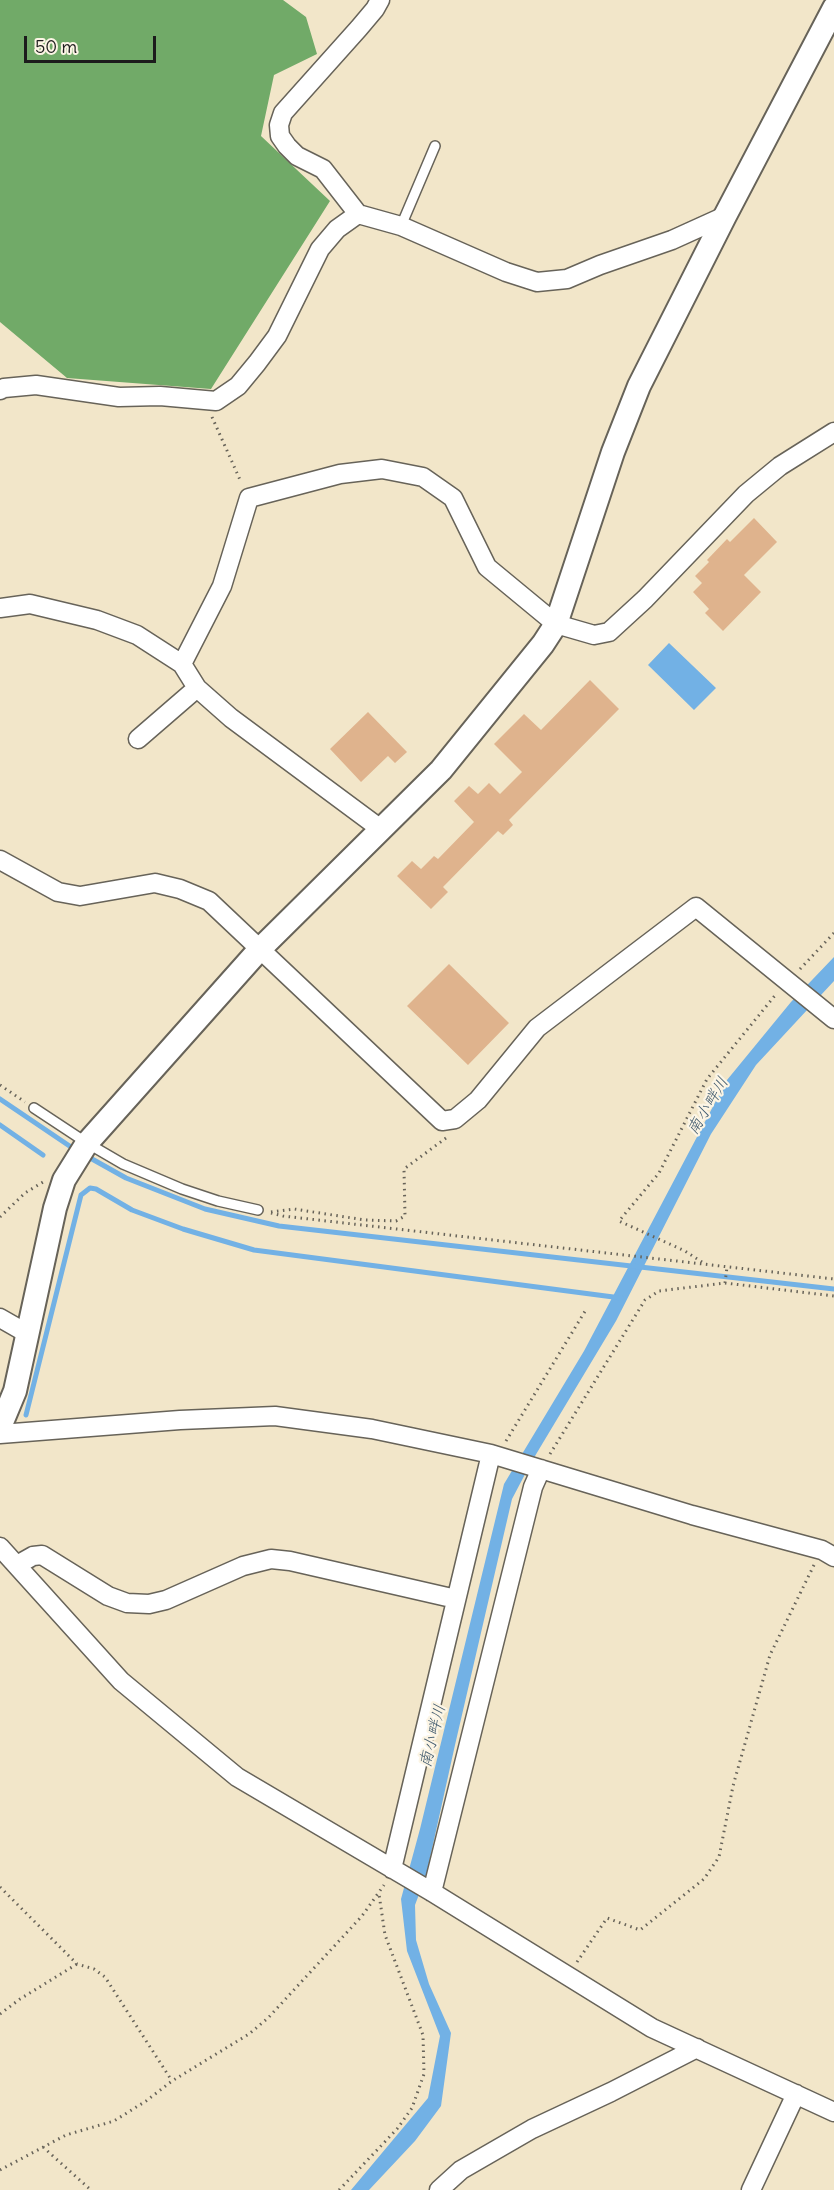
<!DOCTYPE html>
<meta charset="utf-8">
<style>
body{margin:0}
#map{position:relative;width:834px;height:2190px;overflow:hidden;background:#f2e6c9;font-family:Delius,sans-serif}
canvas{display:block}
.scale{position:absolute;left:24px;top:36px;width:132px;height:27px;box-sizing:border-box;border:3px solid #1c1c1c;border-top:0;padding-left:8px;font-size:18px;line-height:21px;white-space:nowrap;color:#1c1c1c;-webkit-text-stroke:4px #fcf5e5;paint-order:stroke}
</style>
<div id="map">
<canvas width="834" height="2190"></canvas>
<div class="scale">50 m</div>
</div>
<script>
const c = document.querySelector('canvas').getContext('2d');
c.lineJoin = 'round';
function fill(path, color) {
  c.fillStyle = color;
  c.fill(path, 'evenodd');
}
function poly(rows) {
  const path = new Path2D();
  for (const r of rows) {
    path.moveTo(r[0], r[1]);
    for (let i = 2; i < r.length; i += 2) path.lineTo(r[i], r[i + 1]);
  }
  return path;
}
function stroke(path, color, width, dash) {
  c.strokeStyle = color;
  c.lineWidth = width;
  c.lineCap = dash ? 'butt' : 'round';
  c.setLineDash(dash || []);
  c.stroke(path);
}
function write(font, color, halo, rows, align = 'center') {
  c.font = font + ' Delius,"Klee One",sans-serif';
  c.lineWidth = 4.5;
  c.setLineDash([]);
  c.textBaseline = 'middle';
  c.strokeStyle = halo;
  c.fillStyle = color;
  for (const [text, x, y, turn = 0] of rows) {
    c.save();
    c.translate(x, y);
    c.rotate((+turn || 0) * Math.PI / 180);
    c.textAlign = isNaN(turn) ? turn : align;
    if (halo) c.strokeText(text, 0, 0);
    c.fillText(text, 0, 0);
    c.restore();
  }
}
const forest = poly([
 [0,0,283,0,306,17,317,54,274,75,261,136,330,201,211,389,67,378,0,322]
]);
const water = poly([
 [669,643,716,688,694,710,648,665],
 [834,957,834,981,756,1065,711,1134,616,1321,532,1461,512,1499,455,1745,426,1876,415,1905,416,1940,429,1984,451,2033,441,2106,415,2141,369,2190,351,2190,428,2098,440,2036,407,1951,401,1899,420,1829,504,1484,584,1351,727,1080,791,1002]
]);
const stream = poly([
 [0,1099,71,1147],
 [0,1125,43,1155],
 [92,1159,126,1178,205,1209,279,1226,834,1289],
 [26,1415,81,1195,90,1188,96,1189,132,1210,183,1229,254,1250,621,1298]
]);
const building = poly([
 [754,518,777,542,744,575,761,592,723,631,705,613,709,609,693,592,702,583,695,576,709,562,707,560,727,539,730,542],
 [590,680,619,709,509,820,513,825,503,835,498,831,443,887,448,892,431,909,397,876,412,861,421,869,434,856,438,859,474,822,454,801,469,786,478,794,489,783,500,794,522,772,494,744,524,714,541,730],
 [368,712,407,752,395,763,388,756,361,782,330,749],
 [449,964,509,1023,468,1065,407,1006]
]);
const path = poly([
 [212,417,241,482],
 [800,969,834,933],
 [0,1085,25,1102],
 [271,1212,294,1209,365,1220,396,1221,405,1216,404,1169,446,1138],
 [271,1213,283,1216,834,1279],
 [0,1217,25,1193,43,1182],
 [702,1262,685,1251,619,1221,659,1173,707,1079,777,993],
 [725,1283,727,1267],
 [506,1441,587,1308],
 [550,1454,645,1300,659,1291,725,1283,834,1296],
 [0,1887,77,1964,94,1969,105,1977,172,2081],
 [577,1962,607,1918,640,1930,704,1879,719,1857,733,1786,770,1655,814,1565],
 [0,2014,20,1999,77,1964],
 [43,2147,91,2190],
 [0,2170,66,2135,114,2121,146,2101,172,2081,249,2034,268,2018,362,1916,384,1885],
 [339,2190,397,2129,412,2108,424,2074,423,2035,385,1935,379,1894]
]);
const service = poly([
 [401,226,435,146],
 [34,1108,87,1143,123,1164,182,1189,218,1201,258,1210]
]);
const minor = poly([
 [380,0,375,9,359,28,283,113,279,125,280,136,287,146,297,156,323,169,358,214,401,226,506,272,537,282,567,279,600,265,672,240,725,216],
 [0,390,4,388,36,385,119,397,160,396,216,401,238,386,257,363,277,336,320,249,337,229,358,214],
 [0,608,30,604,97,620,137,635,182,664,197,688,231,718,382,830],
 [182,664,222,586,249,498,340,474,382,469,423,477,453,498,487,567,556,624,594,635,609,632,645,599,746,494,780,466,834,432],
 [138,739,197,688],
 [0,860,58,892,80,896,155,883,180,889,209,901,442,1121,455,1119,478,1100,537,1028,696,907,834,1019],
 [0,1318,28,1334],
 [0,1434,180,1420,275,1416,372,1429,491,1454,692,1515,822,1550,834,1557],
 [0,1547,121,1681,237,1777,432,1892,652,2028,834,2112],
 [17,1565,33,1556,42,1555,108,1596,127,1603,149,1604,166,1600,243,1566,271,1559,290,1561,456,1599],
 [392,1869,491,1454],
 [432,1892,533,1487,541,1469],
 [439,2190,461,2170,532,2129,611,2092,697,2048],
 [751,2190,796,2094]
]);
const tertiary = poly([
 [0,1427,15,1391,55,1208,64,1180,87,1143,259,950,441,770,543,644,556,624,613,452,639,386,725,216,834,8]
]);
const waterNames = [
 ["南小畔川",708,1106,-59],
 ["南小畔川",433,1736,-76]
];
fill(forest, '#71aa68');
fill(water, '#72b1e5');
stroke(stream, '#72b1e5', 5);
fill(building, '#dfb38d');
stroke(service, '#676359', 12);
stroke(minor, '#676359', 21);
stroke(tertiary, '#676359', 26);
stroke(path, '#676359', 3, [1.5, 4.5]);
stroke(service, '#fff', 9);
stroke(minor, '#fff', 18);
stroke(tertiary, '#fff', 22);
write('italic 16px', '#3e586c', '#fcf5e5', waterNames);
</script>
